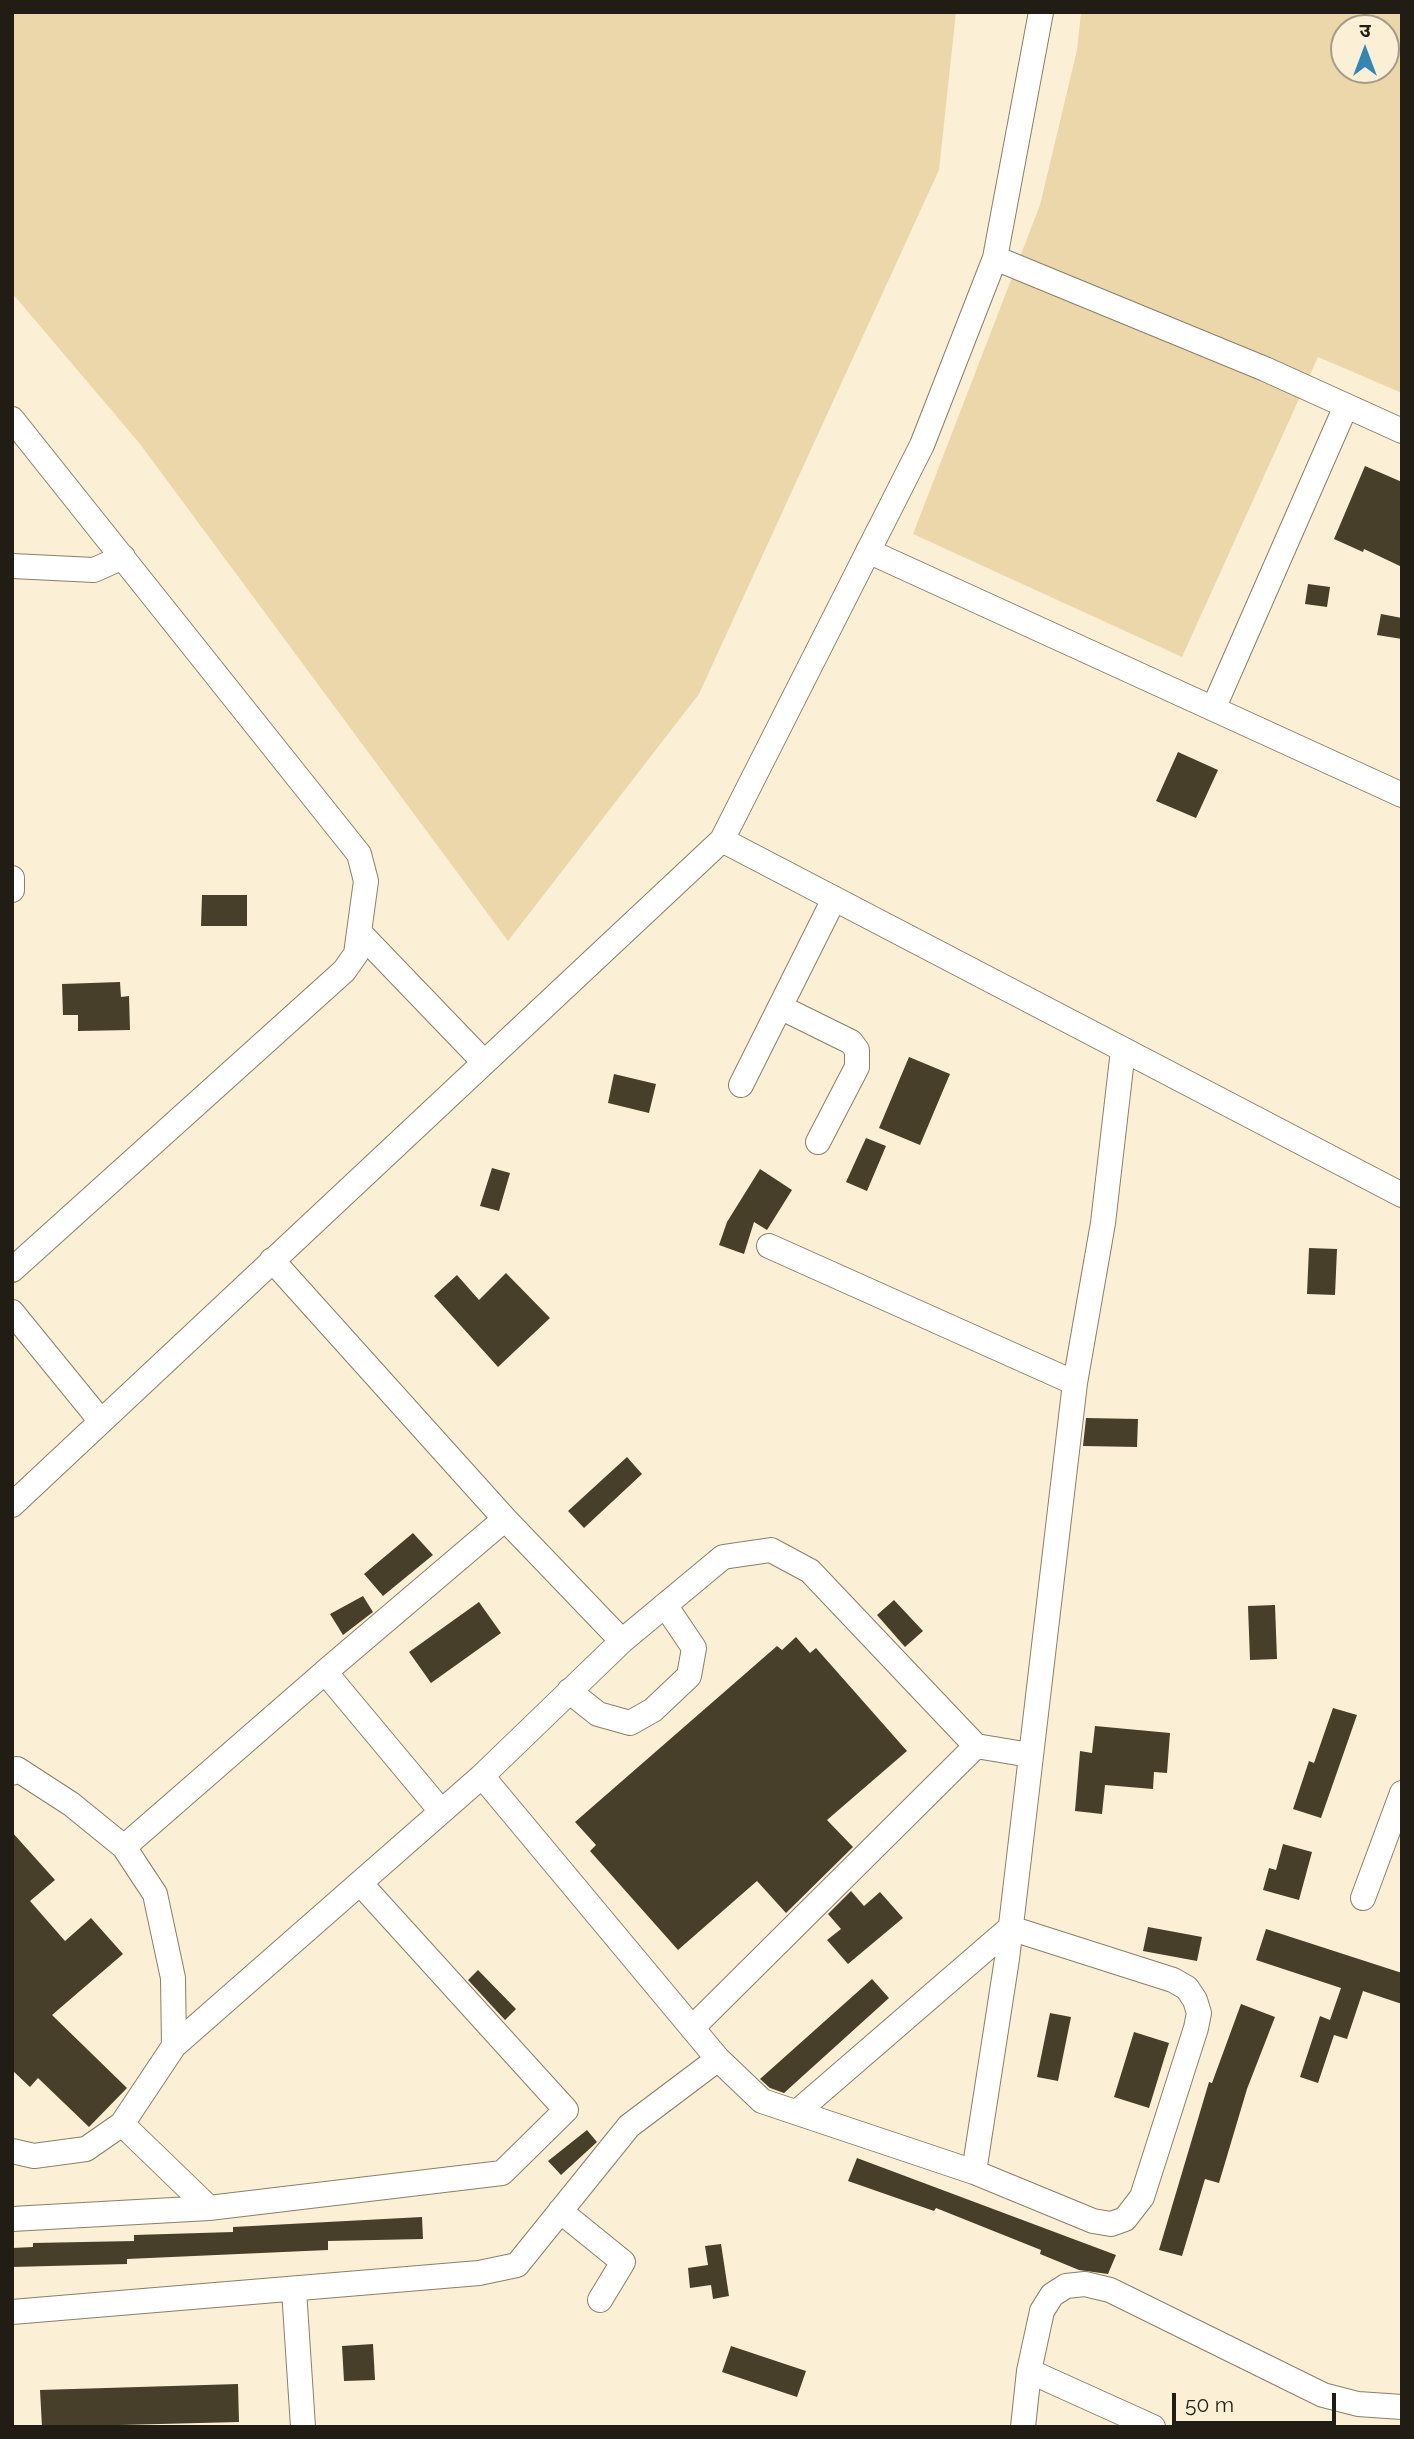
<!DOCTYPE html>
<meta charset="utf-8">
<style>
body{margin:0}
#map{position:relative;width:1414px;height:2439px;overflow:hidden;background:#fbf0d6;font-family:Raleway,"Noto Sans Devanagari",sans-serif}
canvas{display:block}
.frame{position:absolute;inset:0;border:14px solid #211d14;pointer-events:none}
.north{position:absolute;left:1330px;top:14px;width:70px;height:70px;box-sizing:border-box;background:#fbf0d6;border:2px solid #a49c88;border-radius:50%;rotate:0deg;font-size:19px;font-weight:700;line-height:28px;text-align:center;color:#211d14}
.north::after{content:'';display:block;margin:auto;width:24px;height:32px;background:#3287b7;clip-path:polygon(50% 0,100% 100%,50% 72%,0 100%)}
.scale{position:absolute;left:1172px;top:2393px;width:164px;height:32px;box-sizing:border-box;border:4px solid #211d14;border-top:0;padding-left:9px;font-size:21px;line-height:24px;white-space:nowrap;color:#211d14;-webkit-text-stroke:5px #fbf0d6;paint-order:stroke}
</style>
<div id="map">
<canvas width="1414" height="2439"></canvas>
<div class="frame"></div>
<div class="north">उ</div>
<div class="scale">50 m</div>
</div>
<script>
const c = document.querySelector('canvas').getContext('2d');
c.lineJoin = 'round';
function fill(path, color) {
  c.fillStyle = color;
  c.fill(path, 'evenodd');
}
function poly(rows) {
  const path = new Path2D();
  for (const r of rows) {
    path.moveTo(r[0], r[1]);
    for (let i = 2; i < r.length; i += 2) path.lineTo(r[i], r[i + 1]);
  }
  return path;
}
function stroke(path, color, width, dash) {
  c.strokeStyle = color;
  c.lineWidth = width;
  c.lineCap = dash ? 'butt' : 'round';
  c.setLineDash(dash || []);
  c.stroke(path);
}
const green = poly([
 [12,12,956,12,939,170,699,694,508,941,140,444,12,293],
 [1081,12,1402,12,1402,393,1318,357,1182,657,913,534,1040,205,1077,50],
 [1344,28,1386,28,1386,70,1344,70]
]);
const building = poly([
 [1365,466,1402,482,1402,567,1364,549,1363,552,1334,539],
 [1308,584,1330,587,1327,607,1305,604],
 [1381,614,1402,618,1402,639,1377,635],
 [1178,752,1218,770,1196,818,1156,801],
 [202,895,247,895,247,926,201,926],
 [120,982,121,997,129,996,130,1030,78,1031,78,1015,63,1015,62,984],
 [909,1057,950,1074,920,1145,879,1128],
 [614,1074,656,1084,649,1113,608,1103],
 [866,1138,886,1146,867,1191,846,1182],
 [492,1168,510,1173,499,1211,480,1206],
 [760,1169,792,1190,767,1230,754,1222,744,1254,719,1245,727,1222],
 [1309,1248,1337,1249,1335,1295,1307,1294],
 [506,1273,550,1318,498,1367,434,1296,457,1275,479,1300],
 [1086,1418,1138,1419,1137,1447,1083,1446],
 [627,1457,642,1474,584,1528,568,1511],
 [413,1533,433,1555,383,1596,364,1574],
 [363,1596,373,1612,343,1635,330,1614],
 [894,1600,923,1631,905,1647,877,1615],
 [479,1602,501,1633,431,1683,409,1652],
 [1275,1605,1277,1659,1250,1660,1248,1606],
 [796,1637,810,1653,816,1648,907,1751,827,1820,853,1847,786,1913,757,1881,678,1950,590,1851,596,1845,575,1822,777,1646,782,1650],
 [1333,1708,1357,1715,1321,1818,1293,1809,1309,1761,1314,1763],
 [1095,1726,1170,1733,1167,1773,1154,1772,1153,1789,1105,1785,1102,1814,1075,1811,1080,1751,1092,1753],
 [12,1832,55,1880,30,1901,65,1941,91,1918,123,1954,52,2015,127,2088,89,2127,38,2078,30,2087,12,2070],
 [1283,1844,1312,1852,1299,1900,1263,1890,1269,1868,1276,1870],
 [851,1891,864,1906,880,1892,903,1918,848,1964,827,1940,841,1929,828,1914],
 [1148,1927,1202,1937,1197,1961,1143,1951],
 [1266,1929,1402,1973,1402,2004,1363,1991,1347,2039,1334,2035,1318,2083,1300,2077,1320,2016,1330,2020,1341,1988,1256,1960],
 [478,1970,516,2009,505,2020,468,1980],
 [872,1979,889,1998,784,2093,770,2088,760,2079],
 [1241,2004,1275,2017,1247,2089,1219,2183,1205,2179,1182,2256,1159,2250,1209,2082,1212,2083],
 [1050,2013,1071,2017,1058,2081,1037,2077],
 [1134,2032,1169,2043,1149,2108,1114,2097],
 [587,2130,597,2142,561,2175,548,2161],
 [857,2158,1116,2255,1108,2274,1079,2270,1040,2254,1041,2250,936,2208,934,2211,848,2181],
 [422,2217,423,2239,328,2241,328,2250,127,2259,127,2264,12,2267,12,2248,33,2247,33,2243,134,2241,134,2235,233,2232,233,2227],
 [721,2244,729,2296,713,2299,711,2285,690,2288,688,2268,708,2265,705,2246],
 [373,2344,375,2380,344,2381,342,2346],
 [731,2346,806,2371,797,2397,722,2372],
 [238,2384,239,2422,42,2427,40,2390]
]);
const minor = poly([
 [995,258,1265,369,1402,431],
 [12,419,359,854,366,881,356,954,344,971,12,1270],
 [868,551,1402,795],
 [12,566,94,570,123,557],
 [1214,707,1346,406],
 [722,840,1402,1195],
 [12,878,12,890],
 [360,933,484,1062],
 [780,1007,851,1042,857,1050,857,1067,818,1142],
 [741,1085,834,899],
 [769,1246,1075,1383],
 [272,1260,505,1519,622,1641],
 [12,1312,100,1420],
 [12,1505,722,840,922,445,995,258,1041,12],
 [569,1691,598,1714,630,1723,653,1710,689,1676,694,1648,665,1605],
 [12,1773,17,1769,71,1804,124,1847,155,1894,173,1978,174,2046,122,2124,86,2149,34,2156,12,2151],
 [441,1811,325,1672,505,1519],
 [124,1847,325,1672],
 [1363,1898,1402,1793],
 [692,2028,976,1746],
 [174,2046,482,1776],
 [718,2059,762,2101,974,2172,1093,2221,1111,2224,1125,2219,1142,2197,1196,2028,1199,2013,1195,2000,1187,1988,1173,1980,1010,1928,797,2112],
 [974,2172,1007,1959,1075,1383,1103,1223,1123,1050],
 [209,2208,502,2173,566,2110,360,1883],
 [560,2211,623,2262,600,2300],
 [12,2219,209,2208,122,2124],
 [294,2290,303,2427],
 [12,2312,479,2273,517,2265,629,2126,718,2059,482,1776,622,1641,723,1557,771,1550,810,1571,976,1746,1030,1755],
 [1029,2371,1153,2427],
 [1023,2427,1029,2371,1042,2311,1052,2295,1066,2286,1085,2284,1110,2290,1323,2395,1358,2404,1402,2407]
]);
fill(green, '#ebd7aa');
fill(building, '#483f2a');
stroke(minor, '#897f68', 26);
stroke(minor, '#fff', 24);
</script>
